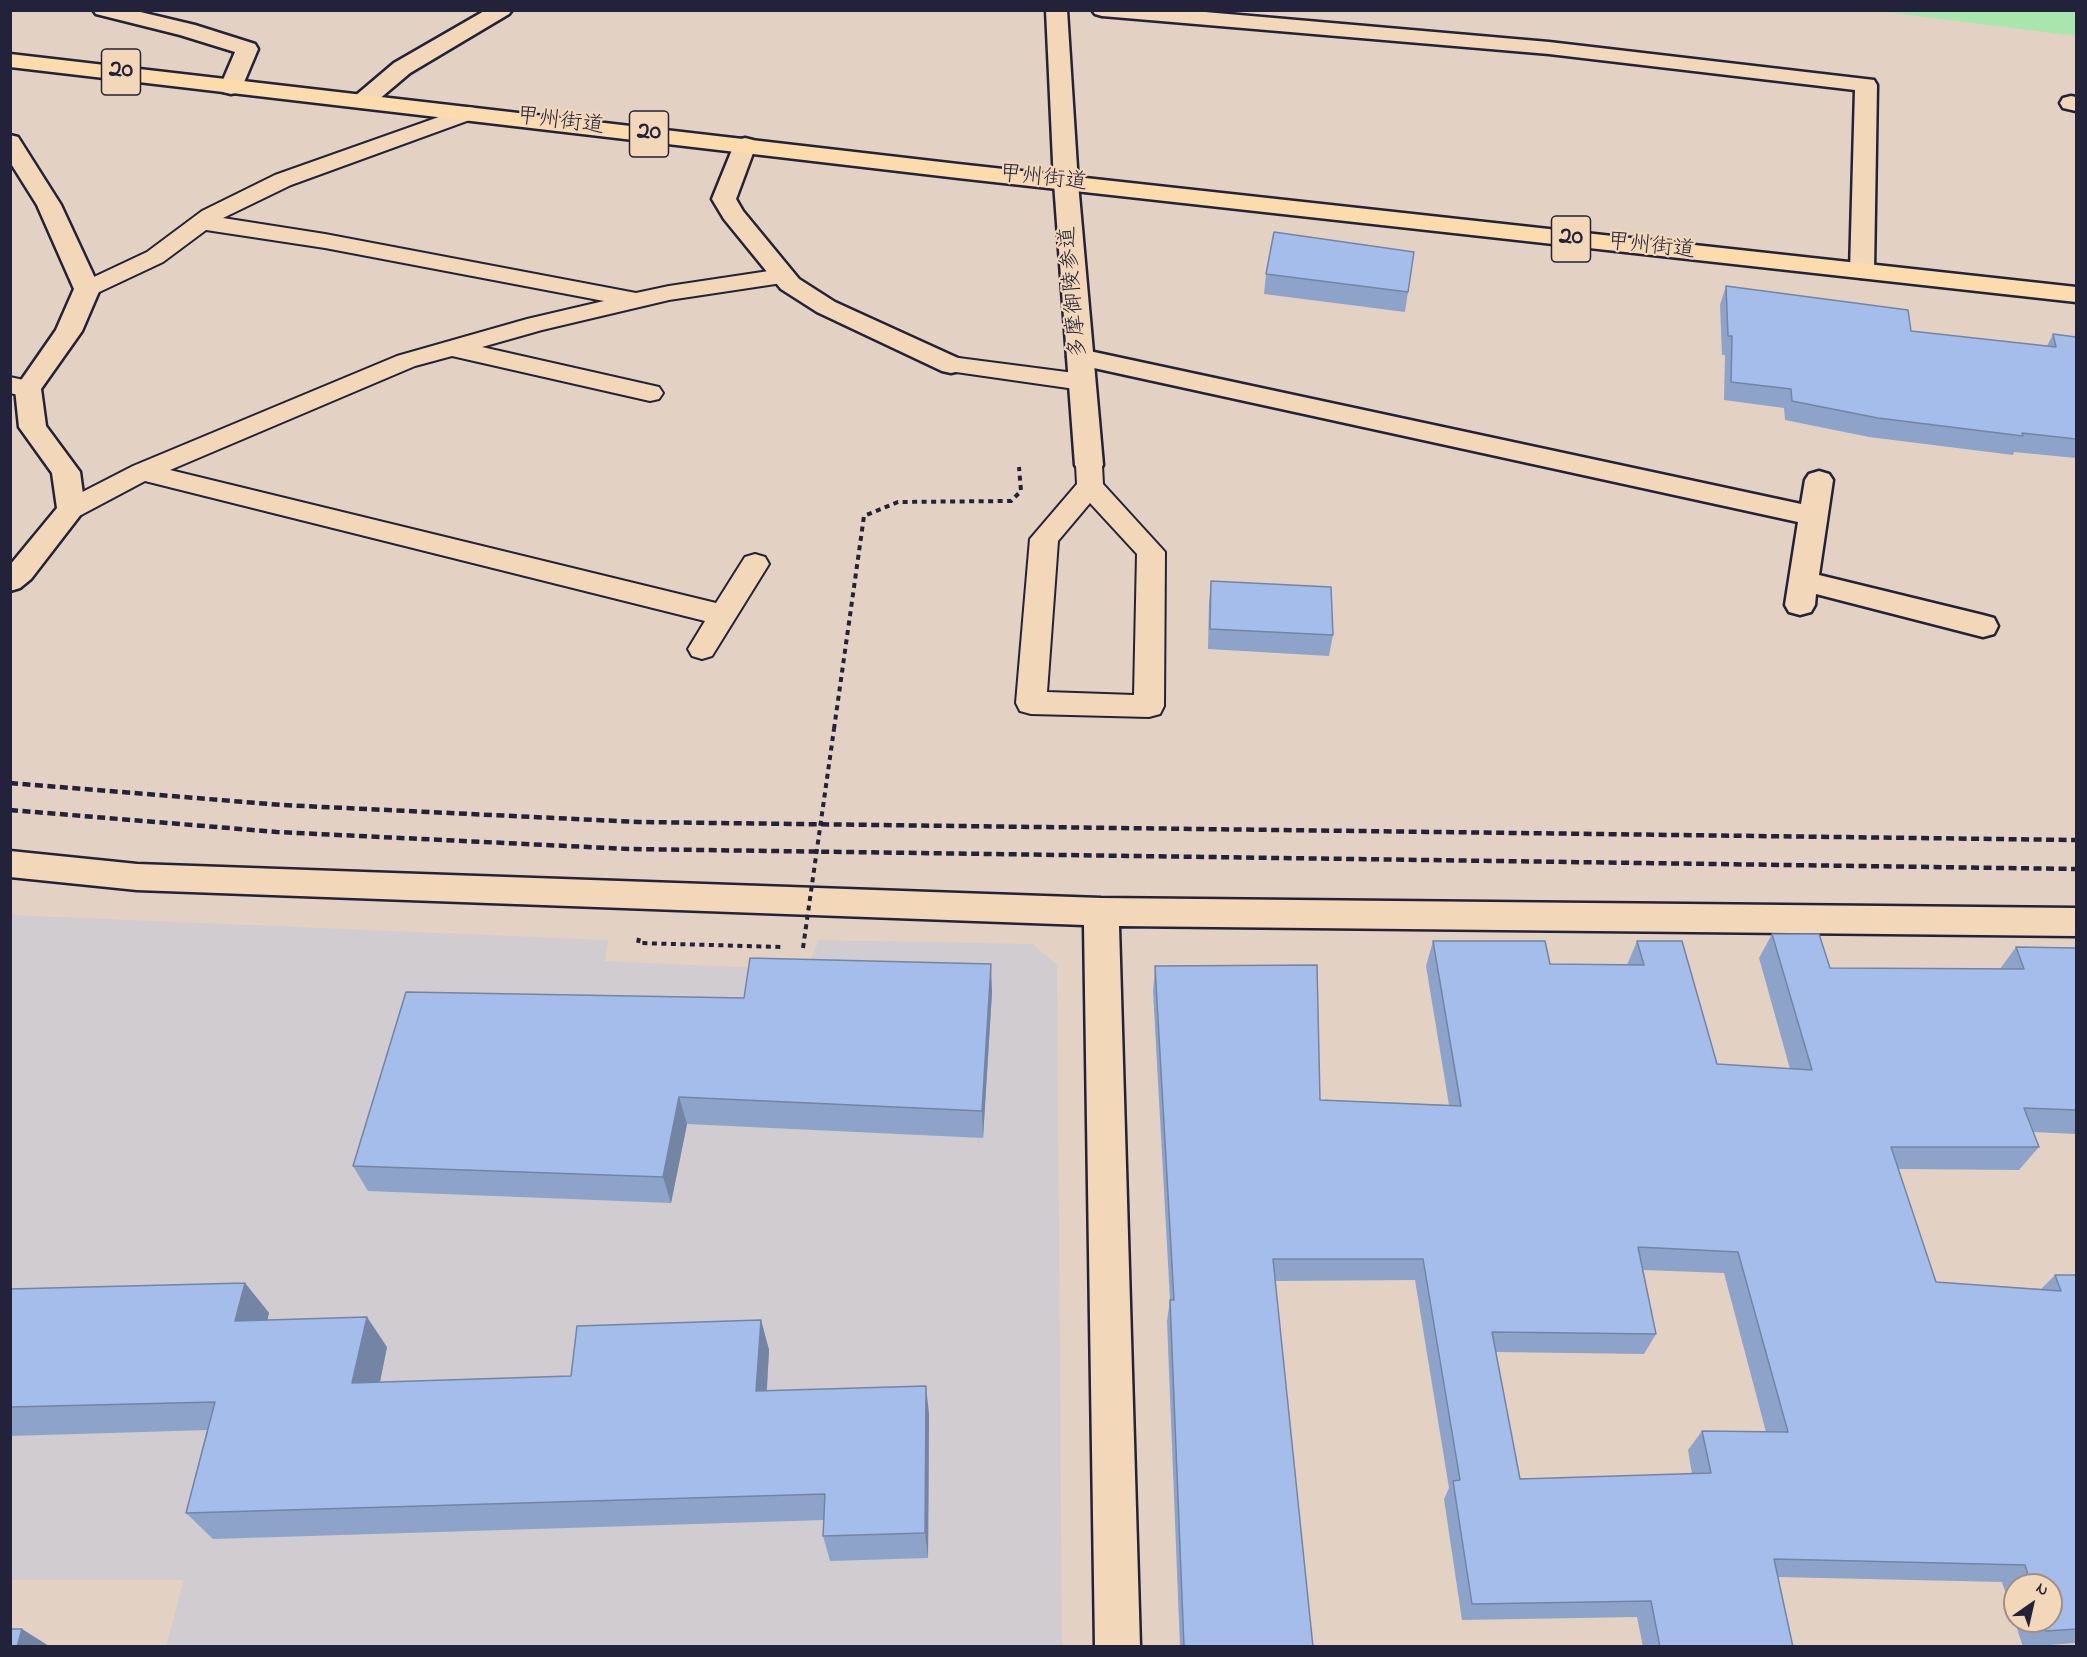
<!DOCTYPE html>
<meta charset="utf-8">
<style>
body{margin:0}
#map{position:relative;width:2087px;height:1657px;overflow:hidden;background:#e3d2c3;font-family:"Indie Flower",sans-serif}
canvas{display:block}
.frame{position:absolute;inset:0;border:12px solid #22223b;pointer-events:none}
.north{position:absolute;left:2003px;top:1573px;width:60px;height:60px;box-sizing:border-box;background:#f2d7b9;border:2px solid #9f8f87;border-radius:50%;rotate:34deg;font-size:16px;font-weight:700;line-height:24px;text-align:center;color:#22223b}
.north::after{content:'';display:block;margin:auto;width:21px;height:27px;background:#22223b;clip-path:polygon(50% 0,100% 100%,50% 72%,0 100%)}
</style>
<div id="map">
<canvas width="2087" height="1657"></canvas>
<div class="frame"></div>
<div class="north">N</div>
</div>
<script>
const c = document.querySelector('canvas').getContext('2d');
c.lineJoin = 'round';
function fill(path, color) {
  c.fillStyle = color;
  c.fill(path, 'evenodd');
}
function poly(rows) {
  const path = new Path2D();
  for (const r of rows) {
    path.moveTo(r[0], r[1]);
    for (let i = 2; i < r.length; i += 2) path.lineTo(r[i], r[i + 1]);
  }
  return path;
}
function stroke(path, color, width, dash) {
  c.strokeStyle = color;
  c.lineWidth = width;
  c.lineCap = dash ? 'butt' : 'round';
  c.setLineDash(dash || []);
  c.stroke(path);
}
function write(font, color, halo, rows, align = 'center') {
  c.font = font + ' "Indie Flower","Klee One",sans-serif';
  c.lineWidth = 4.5;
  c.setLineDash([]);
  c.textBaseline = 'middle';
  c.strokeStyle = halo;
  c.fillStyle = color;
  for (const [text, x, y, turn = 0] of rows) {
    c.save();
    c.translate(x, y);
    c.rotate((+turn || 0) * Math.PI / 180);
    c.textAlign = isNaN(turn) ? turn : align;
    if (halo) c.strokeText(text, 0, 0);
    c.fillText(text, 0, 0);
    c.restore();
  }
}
const built = poly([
 [11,915,608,940,605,961,806,970,819,940,1032,944,1057,965,1062,1646,166,1646,184,1580,11,1580]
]);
const green = poly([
 [1878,11,2076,11,2076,36]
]);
const path = poly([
 [834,729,864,516,898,502,1011,501,1021,491,1019,467],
 [639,938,638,943,782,947]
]);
const service = poly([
 [467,107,475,108,478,113,475,118,291,185,223,218,325,234,636,293,669,286,782,269,790,271,794,276,790,281,782,283,669,300,542,330,482,347,659,387,663,393,659,399,650,401,452,356,415,366,170,470,716,603,745,557,755,554,765,557,769,564,712,656,702,659,692,656,688,649,705,621,145,481,81,515,71,518,61,515,57,509,61,503,133,466,397,356,527,319,604,301,325,248,206,230,163,262,95,294,87,296,79,294,75,289,79,284,147,252,202,211,275,175,467,107],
 [951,357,1082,374,1091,376,1095,382,1091,388,1082,390,942,370,938,365,942,360,951,357],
 [10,377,37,383,41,389,37,395,28,397,10,393,10,377],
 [1089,456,1098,459,1102,465,1103,484,1165,552,1164,706,1160,714,1149,717,1031,714,1020,711,1016,703,1030,539,1077,484,1076,465,1080,459,1089,456],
 [1090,503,1137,554,1134,695,1047,692,1058,541,1090,503]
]);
const minor = poly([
 [93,10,132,10,195,25,255,44,258,49,242,87,239,92,231,94,223,92,220,87,235,52,180,35,96,14,93,10],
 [486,10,512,10,509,14,410,73,371,106,363,108,355,106,352,101,355,96,394,63,486,10],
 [1092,10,1182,10,1549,42,1874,80,1877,85,1874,271,1871,276,1862,278,1853,276,1850,271,1855,90,1549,54,1102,16,1095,14,1092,10],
 [2071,96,2076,97,2076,111,2063,108,2060,103,2063,98,2071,96],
 [10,135,18,137,61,205,100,289,82,331,41,389,46,426,80,472,85,509,31,579,20,588,10,591,10,565,57,508,52,473,19,427,15,389,56,330,74,289,37,205,10,162,10,135],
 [745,138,753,140,756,145,736,199,743,211,799,279,835,302,960,359,964,365,960,371,951,373,942,371,817,312,781,289,724,219,712,199,734,145,737,140,745,138],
 [1080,349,1801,504,1805,480,1809,474,1819,471,1829,474,1833,480,1819,575,1983,615,1994,618,1998,626,1994,634,1983,637,1816,594,1815,605,1811,612,1800,615,1789,612,1785,605,1798,522,1071,363,1067,357,1071,351,1080,349],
 [10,851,137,864,1101,898,2076,908,2076,936,1119,926,1140,1646,1095,1646,1084,925,137,890,10,877,10,851]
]);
const secondary = poly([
 [1046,10,1067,10,1078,183,1103,465,1099,471,1089,474,1079,471,1075,465,1054,183,1046,10]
]);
const trunk = poly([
 [10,54,958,164,2076,287,2076,302,958,178,10,67,10,54]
]);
const rail = poly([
 [10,783,282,805,638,822,2076,840],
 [10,810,277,832,629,849,2076,869]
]);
const pathBridge = poly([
 [803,948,834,729]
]);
const wall = poly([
 [1266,274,1408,292,1405,312,1264,294],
 [1726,286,1911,331,2047,346,2053,334,2076,337,2076,458,2014,452,2013,455,1869,437,1785,420,1784,408,1724,400,1725,355,1722,355,1720,305],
 [1211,581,1333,635,1329,656,1208,649,1209,602],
 [1772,934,1830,968,2000,969,2016,947,2076,948,2076,1134,2033,1132,2039,1147,2019,1170,1898,1169,1936,1282,2041,1289,2055,1275,2076,1275,2076,1643,2023,1647,2002,1582,1777,1577,1793,1647,1643,1647,1637,1617,1462,1620,1444,1499,1449,1488,1415,1280,1275,1281,1313,1647,1180,1647,1167,1321,1170,1300,1153,991,1155,966,1320,1100,1449,1105,1426,966,1433,941,1550,964,1627,965,1637,941,1717,1064,1790,1069,1759,958],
 [1643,1270,1724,1273,1766,1432,1702,1431,1688,1450,1692,1474,1520,1479,1496,1352,1644,1354,1656,1334],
 [2015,1585,2051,1585,2051,1621,2015,1621],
 [992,992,983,1138,687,1124,671,1203,368,1191,353,1166],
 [245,1283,269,1313,267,1320,387,1347,380,1382,571,1376,761,1320,769,1350,767,1390,929,1414,928,1558,830,1561,823,1536,824,1520,213,1539,186,1513,207,1430,10,1436,10,1289]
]);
const shadedWall = poly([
 [991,964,992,992,983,1138,982,1111],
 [679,1097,687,1124,671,1203,663,1177],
 [245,1283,269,1313,260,1350,235,1321],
 [367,1317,387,1347,374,1411,352,1383],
 [761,1320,769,1350,765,1419,756,1391],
 [926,1386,929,1414,928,1558,925,1533],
 [22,1629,49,1646,49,1647,17,1647]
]);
const building = poly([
 [1274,232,1414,252,1408,292,1266,274,1274,232],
 [1726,286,1908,310,1911,331,2056,347,2053,334,2076,337,2076,439,2022,433,2023,436,1878,418,1792,401,1791,389,1731,382,1732,336,1728,336,1726,286],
 [1211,581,1331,587,1333,635,1210,629,1211,581],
 [1772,934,1819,934,1830,968,2024,969,2016,947,2076,948,2076,1110,2024,1108,2039,1147,1891,1147,1936,1282,2061,1291,2055,1275,2076,1275,2076,1629,2046,1631,2043,1621,2051,1621,2051,1585,2031,1585,2025,1565,1774,1559,1793,1647,1660,1647,1651,1601,1472,1604,1453,1481,1460,1480,1423,1259,1273,1259,1313,1647,1184,1647,1170,1300,1174,1300,1155,966,1317,965,1320,1100,1461,1106,1433,941,1545,941,1550,964,1644,965,1637,941,1682,941,1717,1064,1812,1070,1772,934],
 [1638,1247,1738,1252,1788,1432,1702,1431,1711,1473,1520,1479,1492,1332,1656,1334,1638,1247],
 [750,958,991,964,982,1111,679,1097,663,1177,353,1166,406,992,744,998,750,958],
 [245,1283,235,1321,367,1317,352,1383,571,1376,577,1326,761,1320,756,1391,926,1386,925,1533,823,1536,825,1494,186,1513,215,1402,10,1407,10,1289,245,1283],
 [10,1629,22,1629,17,1647,10,1647,10,1629]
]);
const farStreetnames = [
 ["甲州街道",560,123,7],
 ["甲州街道",1043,180,6],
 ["甲州街道",1651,248,6],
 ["多摩御陵参道",1075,292,-95]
];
const shields = [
 [121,72,39],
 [649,134,39],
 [1571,239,39]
];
const shieldNames = [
 ["20",121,72],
 ["20",649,134],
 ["20",1571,239]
];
fill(built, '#d0cccf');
fill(green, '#a9e6ad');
stroke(service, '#22223b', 4);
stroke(minor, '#22223b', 5);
stroke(secondary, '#22223b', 5);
stroke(trunk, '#22223b', 5);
stroke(path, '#22223b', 4, [5, 4.5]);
fill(service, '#f2d7b9');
fill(minor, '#f2d7b9');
fill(secondary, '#f2d7b9');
fill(trunk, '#fcdcac');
stroke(rail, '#22223b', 4.5, [8, 4.5]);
stroke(pathBridge, '#22223b', 4, [5, 4.5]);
fill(wall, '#8ea3c9');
fill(shadedWall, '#7484a4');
fill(building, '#a5bdea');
stroke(building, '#7484a4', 1.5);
write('22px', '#22223b', '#f2d7b9', farStreetnames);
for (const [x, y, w] of shields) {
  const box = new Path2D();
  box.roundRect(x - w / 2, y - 23, w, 46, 4.5);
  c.fillStyle = '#f2d7b9';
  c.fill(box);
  stroke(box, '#22223b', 1.5);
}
write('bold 26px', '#22223b', null, shieldNames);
</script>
